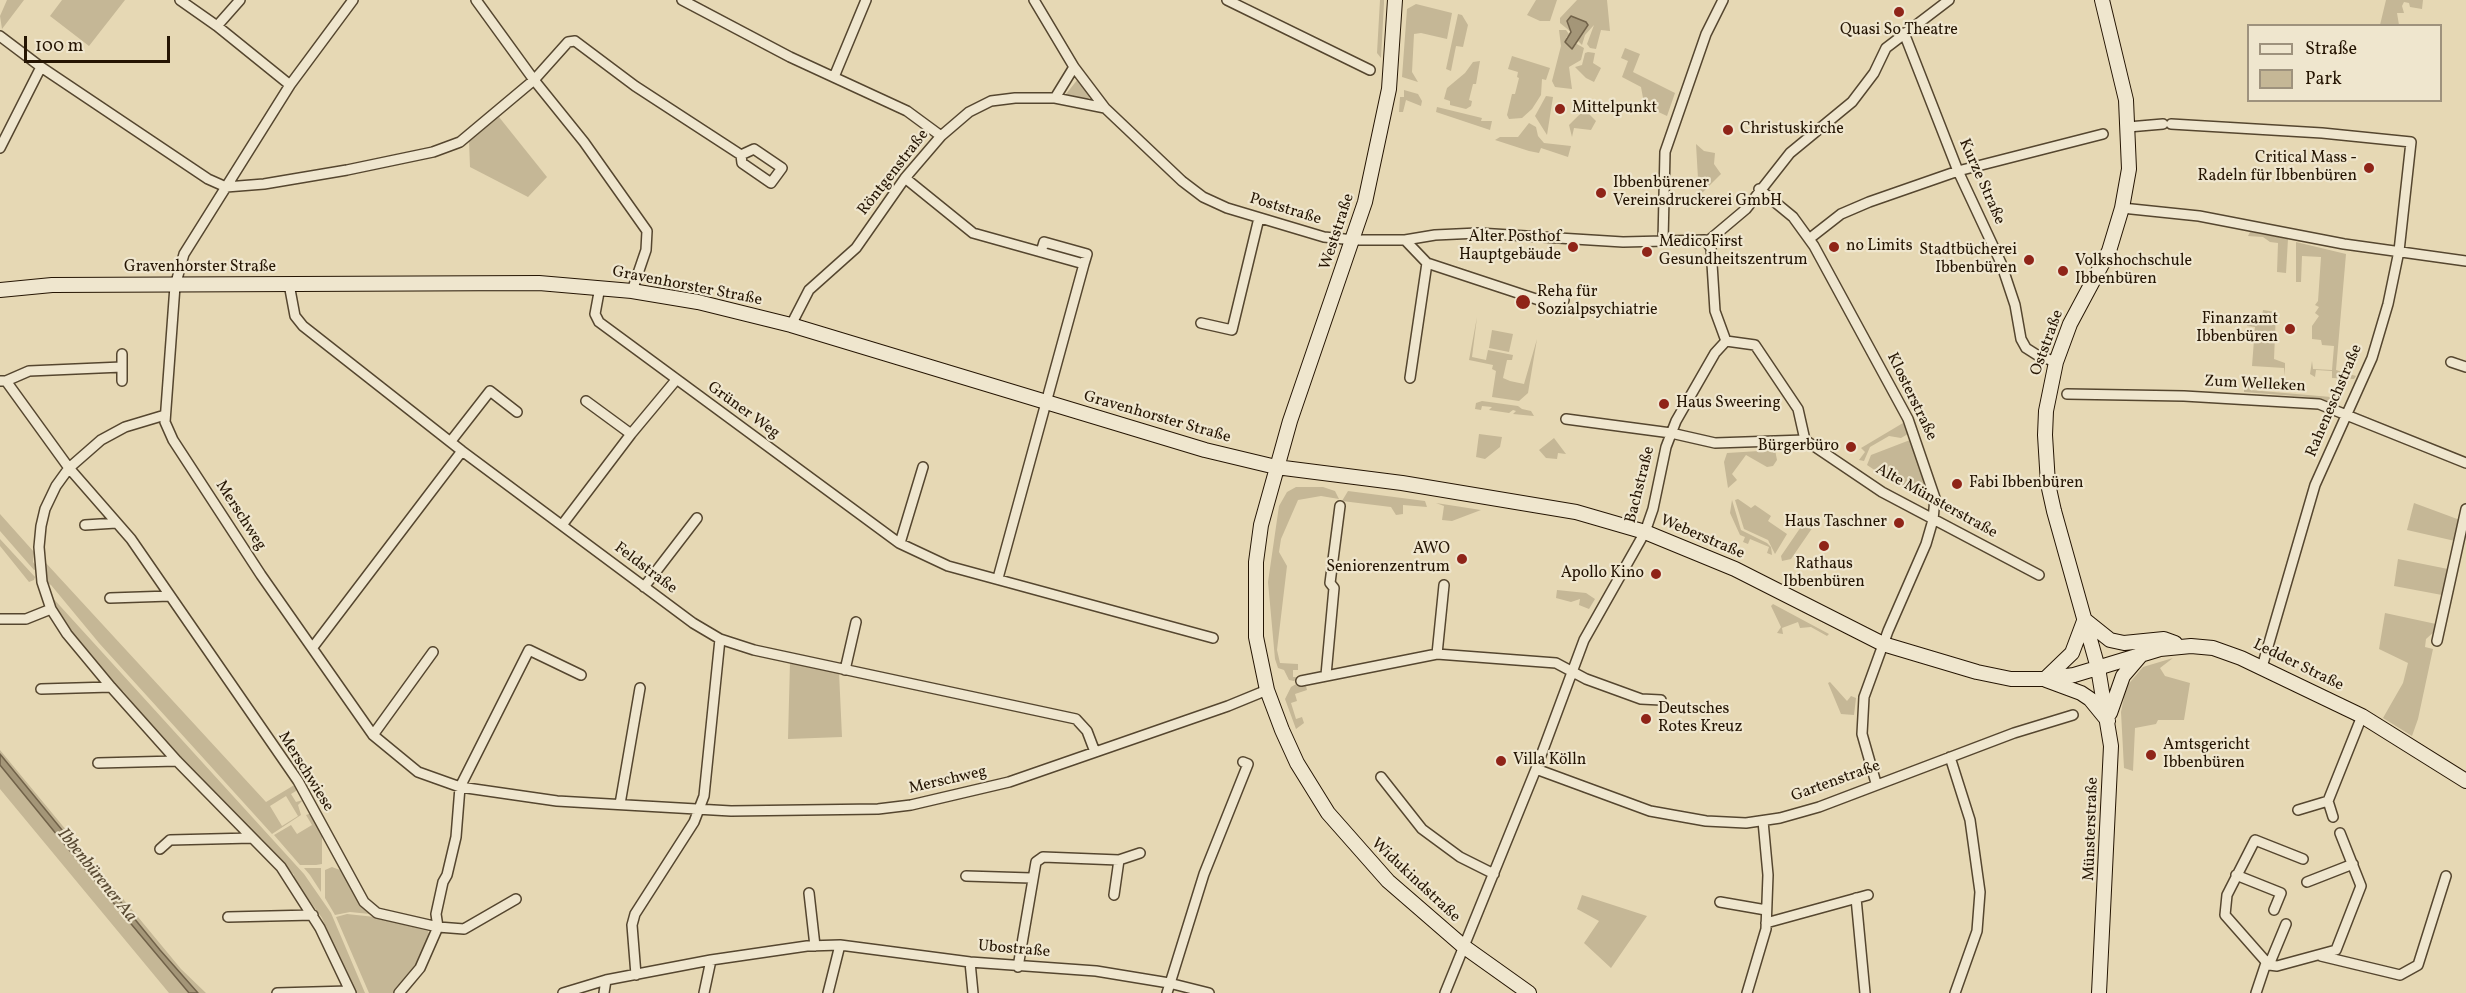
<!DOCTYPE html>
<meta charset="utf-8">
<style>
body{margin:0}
#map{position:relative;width:2466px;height:993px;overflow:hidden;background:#e6d8b4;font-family:Vollkorn,serif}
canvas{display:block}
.legend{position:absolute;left:2247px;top:24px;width:195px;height:78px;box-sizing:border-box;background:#efe6ce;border:2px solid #9e927d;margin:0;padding:8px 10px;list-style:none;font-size:18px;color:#251503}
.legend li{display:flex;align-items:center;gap:12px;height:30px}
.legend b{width:30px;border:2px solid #9e927d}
.scale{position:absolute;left:24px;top:36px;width:146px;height:27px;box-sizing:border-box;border:3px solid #251503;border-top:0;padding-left:8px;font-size:18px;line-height:21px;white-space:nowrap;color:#251503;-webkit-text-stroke:4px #efe6ce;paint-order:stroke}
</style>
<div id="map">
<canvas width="2466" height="993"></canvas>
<ul class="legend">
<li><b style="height:8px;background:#efe6ce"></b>Straße</li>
<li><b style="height:16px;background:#c5b796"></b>Park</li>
</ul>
<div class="scale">100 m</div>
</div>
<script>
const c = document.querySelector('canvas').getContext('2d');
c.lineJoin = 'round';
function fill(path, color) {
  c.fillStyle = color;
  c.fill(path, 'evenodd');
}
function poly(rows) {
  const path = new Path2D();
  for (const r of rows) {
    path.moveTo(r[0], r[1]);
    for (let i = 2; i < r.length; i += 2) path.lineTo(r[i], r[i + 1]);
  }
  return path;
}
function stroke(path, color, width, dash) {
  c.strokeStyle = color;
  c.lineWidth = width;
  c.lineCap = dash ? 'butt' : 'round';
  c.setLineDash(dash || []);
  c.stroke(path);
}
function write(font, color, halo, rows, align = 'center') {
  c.font = font + ' Vollkorn,serif';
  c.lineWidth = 4.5;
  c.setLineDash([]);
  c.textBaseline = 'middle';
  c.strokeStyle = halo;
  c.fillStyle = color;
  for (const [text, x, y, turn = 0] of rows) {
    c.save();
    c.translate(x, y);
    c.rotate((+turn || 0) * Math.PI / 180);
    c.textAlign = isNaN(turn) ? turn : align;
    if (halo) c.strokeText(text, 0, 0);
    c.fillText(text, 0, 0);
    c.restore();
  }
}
const green = poly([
 [7,0,24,0,2,29,0,16],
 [62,0,125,0,89,46,50,16],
 [1380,0,1384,0,1384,3,1381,58,1377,53],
 [1536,0,1557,0,1550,21,1540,21,1527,15],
 [1577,0,1607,0,1610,31,1601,30,1596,49,1590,48,1587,44,1594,25,1585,35,1582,45,1578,41,1588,25,1568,25,1571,32,1560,23,1560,18],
 [2386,0,2423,0,2422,9,2410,7,2409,3,2404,2,2402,6,2404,13,2397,13,2399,25,2380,25],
 [1416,4,1452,13,1447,39,1421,33,1414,34,1412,72,1418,82,1402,77,1407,9],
 [1458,14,1462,15,1468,25,1463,47,1456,46,1451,71,1446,69],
 [1559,30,1566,30,1569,34,1566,38,1584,48,1581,60,1569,67,1572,89,1555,87,1552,81,1561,46],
 [1625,48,1640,54,1633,72,1675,93,1667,116,1652,109,1651,103,1643,98,1641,87,1622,77,1628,61,1621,58],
 [1588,52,1595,53,1593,63,1601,68,1594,82,1586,78,1575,67,1582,65,1585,53],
 [1512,56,1550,68,1546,80,1542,79,1541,95,1532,109,1522,118,1509,119,1507,115,1512,94,1515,94,1519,78,1517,77,1518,72,1508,69],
 [1480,61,1476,84,1473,84,1469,100,1472,101,1471,106,1466,109,1450,105,1450,101,1444,99,1447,88,1465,73,1473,62],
 [1078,79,1091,96,1085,101,1066,94],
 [1404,90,1418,94,1422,101,1421,106,1406,100,1403,112,1399,112,1400,97,1404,97],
 [1546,96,1553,97,1547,135,1535,116],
 [1437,107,1482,118,1481,121,1492,121,1490,130,1436,112],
 [1582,112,1588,113,1596,121,1591,130,1574,128,1572,137,1569,125],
 [499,117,547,177,528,197,470,167,469,141],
 [1529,123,1536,127,1538,136,1544,143,1571,146,1568,157,1541,148,1539,153,1529,151,1495,140,1500,137,1518,137],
 [1696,144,1704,151,1715,153,1714,164,1721,174,1699,196],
 [2250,232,2288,239,2286,273,2277,272,2278,243,2270,242,2263,237,2248,236],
 [2296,242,2346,254,2336,370,2356,376,2354,379,2332,378,2332,371,2316,370,2315,377,2310,374,2312,361,2313,369,2332,370,2334,346,2322,345,2321,340,2312,339,2312,326,2319,316,2315,313,2319,307,2315,305,2318,301,2321,257,2302,256,2301,282,2296,282],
 [2263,310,2276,312,2274,359,2285,363,2285,376,2284,368,2252,366,2255,327,2247,326,2247,322,2254,323,2255,317,2262,318],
 [1477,317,1472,357,1486,360,1488,350,1513,355,1512,360,1507,360,1503,378,1510,381,1524,384,1537,339,1528,393,1519,401,1492,397,1496,371,1492,369,1493,365,1469,360],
 [1492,330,1513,334,1509,352,1489,348],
 [2250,382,2250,390,2331,397,2329,401,2307,397,2244,392,2244,384],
 [1482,401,1518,406,1522,409,1531,411,1534,416,1513,414,1516,411,1513,410,1509,413,1489,410,1492,407,1482,406,1481,410,1475,409,1476,403],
 [1903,423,1908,434,1901,438,1889,436,1870,447,1864,461,1859,460,1865,452,1861,448],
 [1479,434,1502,437,1500,447,1485,459,1476,457],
 [1554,438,1566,454,1558,453,1557,459,1546,458,1539,450],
 [1910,440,1925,486,1926,496,1896,483,1897,481,1893,478,1891,481,1867,465,1871,455],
 [1775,450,1777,460,1773,466,1767,467,1746,455,1732,474,1737,480,1728,488,1724,462,1727,453],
 [1296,487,1323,487,1335,491,1339,499,1321,496,1298,500,1281,539,1279,552,1287,566,1277,650,1280,663,1298,664,1298,670,1293,670,1293,677,1301,677,1294,681,1289,680,1284,670,1278,668,1275,659,1268,582,1279,506,1287,492],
 [1348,491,1425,501,1427,507,1403,505,1403,514,1396,515,1391,507,1342,501],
 [1738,499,1751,508,1755,505,1771,516,1768,521,1787,534,1775,554,1768,540,1744,529,1735,500],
 [1732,500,1741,530,1767,543,1771,547,1772,555,1767,553,1769,547,1750,539,1748,544,1743,542,1745,537,1740,535,1730,513],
 [1436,503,1481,510,1452,521,1442,520,1444,506],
 [2414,503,2460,520,2455,541,2407,530],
 [0,514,34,552,33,562,38,569,34,570,0,531],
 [1807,518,1815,524,1791,559,1782,561,1781,556],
 [0,539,35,577,34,580,29,582,0,546],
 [2398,559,2448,569,2442,595,2394,586],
 [45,562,266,802,296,784,296,791,291,794,296,802,303,800,298,805,301,815,272,834,99,643,51,585,45,582],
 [286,796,298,816,282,826,270,806],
 [1557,590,1586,593,1595,599,1589,609,1579,605,1580,599,1571,602,1556,598],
 [51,596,304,874,331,913,365,993,357,993,349,982,322,918,294,879,294,875,261,838,256,838,243,825,240,818,235,817,224,807,216,793,207,790,204,782,193,775,123,691,117,690,98,669,98,663,60,621],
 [1773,604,1829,634,1827,636,1811,627,1800,628,1798,622,1782,628,1783,634,1777,633,1781,627,1771,606],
 [2385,613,2436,624,2435,631,2426,639,2425,647,2433,649,2418,719,2412,736,2383,718,2403,683,2408,663,2379,649],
 [2173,658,2160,668,2165,676,2190,683,2184,720,2158,720,2156,724,2135,728,2133,771,2124,768,2121,712,2126,687,2143,667],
 [790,662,839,672,842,737,788,739],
 [1830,682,1847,701,1851,696,1856,698,1854,715,1841,714,1828,683],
 [1296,684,1306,686,1307,690,1295,694,1297,701,1291,703,1296,719,1302,717,1304,723,1296,729,1285,699,1291,687],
 [0,750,181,969,206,993,169,993,0,789],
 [309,814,313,815,322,830,322,864,316,865,300,865,274,835,291,825,297,834,312,825,306,815],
 [332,867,340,870,370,914,350,912,335,915,325,898,325,870],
 [304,868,321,868,321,892,310,875],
 [1582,895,1647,916,1611,968,1584,943,1599,921,1577,909],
 [347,914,375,917,428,931,431,940,416,967,394,993,369,993,336,917]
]);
const water = poly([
 [1571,16,1586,22,1588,25,1572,49,1565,42,1571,32,1567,21,1571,16],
 [0,754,160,950,198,993,189,993,75,857,0,765,0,754]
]);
const minor = poly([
 [180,0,217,26,290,85],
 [353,0,290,85,184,254,175,286,165,422,173,440,261,575,373,735,418,772,460,787,557,801,731,811,878,809,911,805,1009,782,1228,706,1267,690],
 [476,0,534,80,584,142,647,231,646,250,632,291],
 [682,0,790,57,907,111,941,136],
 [1034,0,1074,67,1105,108,1182,181,1203,197,1227,208,1324,237,1354,240,1405,240,1435,235,1478,233,1623,242,1705,240,1711,248,1715,311,1726,341],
 [1227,0,1370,70],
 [217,26,240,0],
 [1904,33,1958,171,2001,263,2015,305,2021,339,2026,348,2037,355,2056,362],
 [0,36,41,67,208,179,226,187,264,184,347,170,433,152,460,142,534,80,568,42,575,41,635,86,741,155,742,163,771,183,782,168,754,149,741,155],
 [834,77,866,0],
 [1055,98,1074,67],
 [2171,124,2322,133,2411,142,2399,251,2388,304,2372,358,2315,485,2262,667],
 [2128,127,2163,124],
 [0,148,41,67],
 [905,178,973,233,1084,264,998,578],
 [1759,189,1793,217,1814,246,1908,419,1935,498,1933,520,1926,544,1888,631,1864,697,1862,734,1876,783],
 [2122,208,2199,216,2344,244,2466,261],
 [1809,239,1841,214,1869,202,1958,171,2103,134],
 [1405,240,1427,263,1545,302,1564,300],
 [1663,241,1665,152,1706,34,1723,0],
 [1708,241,1746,209,1790,153,1852,102,1874,73,1886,48,1949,0],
 [1041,252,1044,242,1087,254,1084,264],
 [289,284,295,316,303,326,462,451,693,623,720,639,754,650,1076,719,1087,731,1095,752],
 [600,287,595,314,599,322,899,543,948,566,1213,638],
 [1201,323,1232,330,1259,218],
 [791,325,809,290,856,248,905,178,941,136,969,112,991,101,1015,98,1055,98,1105,108],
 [1726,341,1755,345,1798,409,1805,440,1882,492,2039,575],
 [122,354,122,381],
 [2451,362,2466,367],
 [1410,378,1427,263],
 [0,381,6,381,69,468,131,539,298,781,364,902,377,913,438,927,464,929,516,899],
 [6,381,29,371,122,367],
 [2067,394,2184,396,2319,404,2466,463],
 [586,401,631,434],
 [165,415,125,427,101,440,69,468,56,486,45,509,41,526,39,547,42,582,51,609,67,634,111,687,177,761,281,867,320,928,351,993],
 [1566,419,1671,433,1715,443,1805,440],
 [451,441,490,391,517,412],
 [85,525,116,523],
 [562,525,631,434,676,380],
 [900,543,923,467],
 [644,587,697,518],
 [110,598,170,596],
 [0,619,26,619,51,609],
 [2437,641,2466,509],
 [313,647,462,451],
 [1437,654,1444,585],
 [845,670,856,622],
 [1326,675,1334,588,1330,583,1340,506],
 [1301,681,1437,654,1556,663,1586,679,1641,699,1661,700],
 [41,689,111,687],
 [373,735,433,652],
 [1950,757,1970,820,1980,892,1977,931,1955,993],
 [98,763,177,761],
 [1536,769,1650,811,1706,821,1746,823,1780,818,1819,807,2014,733,2073,715],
 [1381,777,1422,829,1460,857,1494,874],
 [620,804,640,688],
 [2298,810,2328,801],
 [2333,817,2328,801,2362,716],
 [160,849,170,840,252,838],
 [2303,859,2255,840,2227,895,2225,915,2269,965,2277,966,2336,950,2361,886,2340,833],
 [2236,875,2281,893,2274,910],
 [966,876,1031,878],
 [2307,882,2353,864],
 [809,893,815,946],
 [1114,895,1119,860],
 [1856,898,1865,993],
 [1720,902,1766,910],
 [228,917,313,915],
 [1766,923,1868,895],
 [2321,956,2400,975,2418,965,2446,876],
 [970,962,973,993],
 [2269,965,2286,924],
 [1018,967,1036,862,1043,857,1119,860,1140,853],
 [636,975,632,925,635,914,694,822,704,796,720,639],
 [277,993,349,991],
 [399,993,420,968,438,927,436,914,443,882,447,875,456,837,460,787,529,650,581,675],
 [563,993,606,980,711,960,807,946,840,945,970,962,1096,971,1169,983,1209,993],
 [604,993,606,980],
 [704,993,711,960],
 [828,993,840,945],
 [1167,993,1204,874,1248,764,1243,762],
 [1445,993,1536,769,1584,640,1645,532,1653,509,1666,447,1676,421,1715,353,1726,341],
 [1747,993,1766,929,1768,875,1763,821],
 [2256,993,2266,963]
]);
const secondary = poly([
 [1395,0,1389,89,1365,202,1290,421,1261,525,1256,562,1256,637,1267,690,1282,730,1297,763,1328,813,1388,881,1463,946,1529,993],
 [0,290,52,285,539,283,632,291,698,302,791,325,1205,450,1276,467,1402,483,1576,512,1645,532,1735,569,1883,644,1977,672,2011,679,2044,679,2074,675,2160,649,2191,646,2213,648,2241,658,2362,716,2466,781],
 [2085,620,2110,640,2124,643,2164,639,2175,643],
 [2046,678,2072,653,2084,621],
 [2046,680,2081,693,2090,699,2108,721],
 [2110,713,2123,676,2141,655],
 [2099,993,2111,746,2098,668,2054,511,2048,484,2045,435,2046,411,2056,362,2070,324,2109,251,2122,208,2129,169,2126,100,2102,0]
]);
const markers = [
 [1899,12,6,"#8f2418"],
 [1560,109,6,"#8f2418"],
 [1728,130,6,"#8f2418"],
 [2369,168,6,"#8f2418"],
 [1601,193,6,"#8f2418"],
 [1573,247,6,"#8f2418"],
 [1834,247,6,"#8f2418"],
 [1647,252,6,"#8f2418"],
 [2029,260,6,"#8f2418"],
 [2063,271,6,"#8f2418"],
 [1523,302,8,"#8f2418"],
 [2290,329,6,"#8f2418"],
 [1664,404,6,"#8f2418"],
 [1851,447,6,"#8f2418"],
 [1957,484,6,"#8f2418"],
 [1899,523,6,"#8f2418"],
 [1824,546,6,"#8f2418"],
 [1462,559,6,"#8f2418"],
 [1656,574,6,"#8f2418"],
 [1646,719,6,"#8f2418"],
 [2151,755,6,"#8f2418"],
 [1501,761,6,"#8f2418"]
];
const poiNames = [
 ["Quasi So Theatre",1899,31,"center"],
 ["Mittelpunkt",1572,109],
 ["Christuskirche",1740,130],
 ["Critical Mass -",2357,159,"right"],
 ["Radeln für Ibbenbüren",2357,177,"right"],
 ["Ibbenbürener",1613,184],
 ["Vereinsdruckerei GmbH",1613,202],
 ["Alter Posthof",1561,238,"right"],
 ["Hauptgebäude",1561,256,"right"],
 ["MedicoFirst",1659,243],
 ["Gesundheitszentrum",1659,261],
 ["no Limits",1846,247],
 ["Stadtbücherei",2017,251,"right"],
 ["Ibbenbüren",2017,269,"right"],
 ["Volkshochschule",2075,262],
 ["Ibbenbüren",2075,280],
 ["Reha für",1537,293],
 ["Sozialpsychiatrie",1537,311],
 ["Finanzamt",2278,320,"right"],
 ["Ibbenbüren",2278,338,"right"],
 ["Haus Sweering",1676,404],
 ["Bürgerbüro",1839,447,"right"],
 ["Fabi Ibbenbüren",1969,484],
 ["Haus Taschner",1887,523,"right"],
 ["AWO",1450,550,"right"],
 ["Seniorenzentrum",1450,568,"right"],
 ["Rathaus",1824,565,"center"],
 ["Ibbenbüren",1824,583,"center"],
 ["Apollo Kino",1644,574,"right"],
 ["Deutsches",1658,710],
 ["Rotes Kreuz",1658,728],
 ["Amtsgericht",2163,746],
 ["Ibbenbüren",2163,764],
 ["Villa Kölln",1513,761]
];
const streetNames = [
 ["Röntgenstraße",894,173,-52],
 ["Kurze Straße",1981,182,66],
 ["Poststraße",1285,210,17],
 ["Weststraße",1338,232,-72],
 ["Gravenhorster Straße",200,268],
 ["Gravenhorster Straße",687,287,11],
 ["Oststraße",2048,343,-70],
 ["Zum Welleken",2255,385,3],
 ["Klosterstraße",1911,397,64],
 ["Raheneschstraße",2335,401,-67],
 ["Grüner Weg",743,411,36],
 ["Gravenhorster Straße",1157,418,16],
 ["Bachstraße",1641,485,-76],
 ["Alte Münsterstraße",1936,502,29],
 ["Merschweg",240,516,57],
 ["Weberstraße",1702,538,23],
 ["Feldstraße",645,569,37],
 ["Ledder Straße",2298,666,26],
 ["Merschwiese",305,772,58],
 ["Merschweg",948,781,-13],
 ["Gartenstraße",1836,782,-20],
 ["Münsterstraße",2092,829,-88],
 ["Widukindstraße",1415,881,43],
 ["Ubostraße",1014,950,5]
];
const waterNames = [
 ["Ibbenbürener Aa",96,876,51]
];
fill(green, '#c5b796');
fill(water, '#a49678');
stroke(water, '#716249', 1.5);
stroke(minor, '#55462f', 12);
stroke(secondary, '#251503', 16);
stroke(minor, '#efe6ce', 9);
stroke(secondary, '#efe6ce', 14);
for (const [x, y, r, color] of markers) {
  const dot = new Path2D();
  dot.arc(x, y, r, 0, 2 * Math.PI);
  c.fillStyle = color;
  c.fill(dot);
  stroke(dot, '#efe6ce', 2);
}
write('16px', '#251503', '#efe6ce', poiNames, 'left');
write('16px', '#251503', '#efe6ce', streetNames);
write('italic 18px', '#584932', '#efe6ce', waterNames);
</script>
